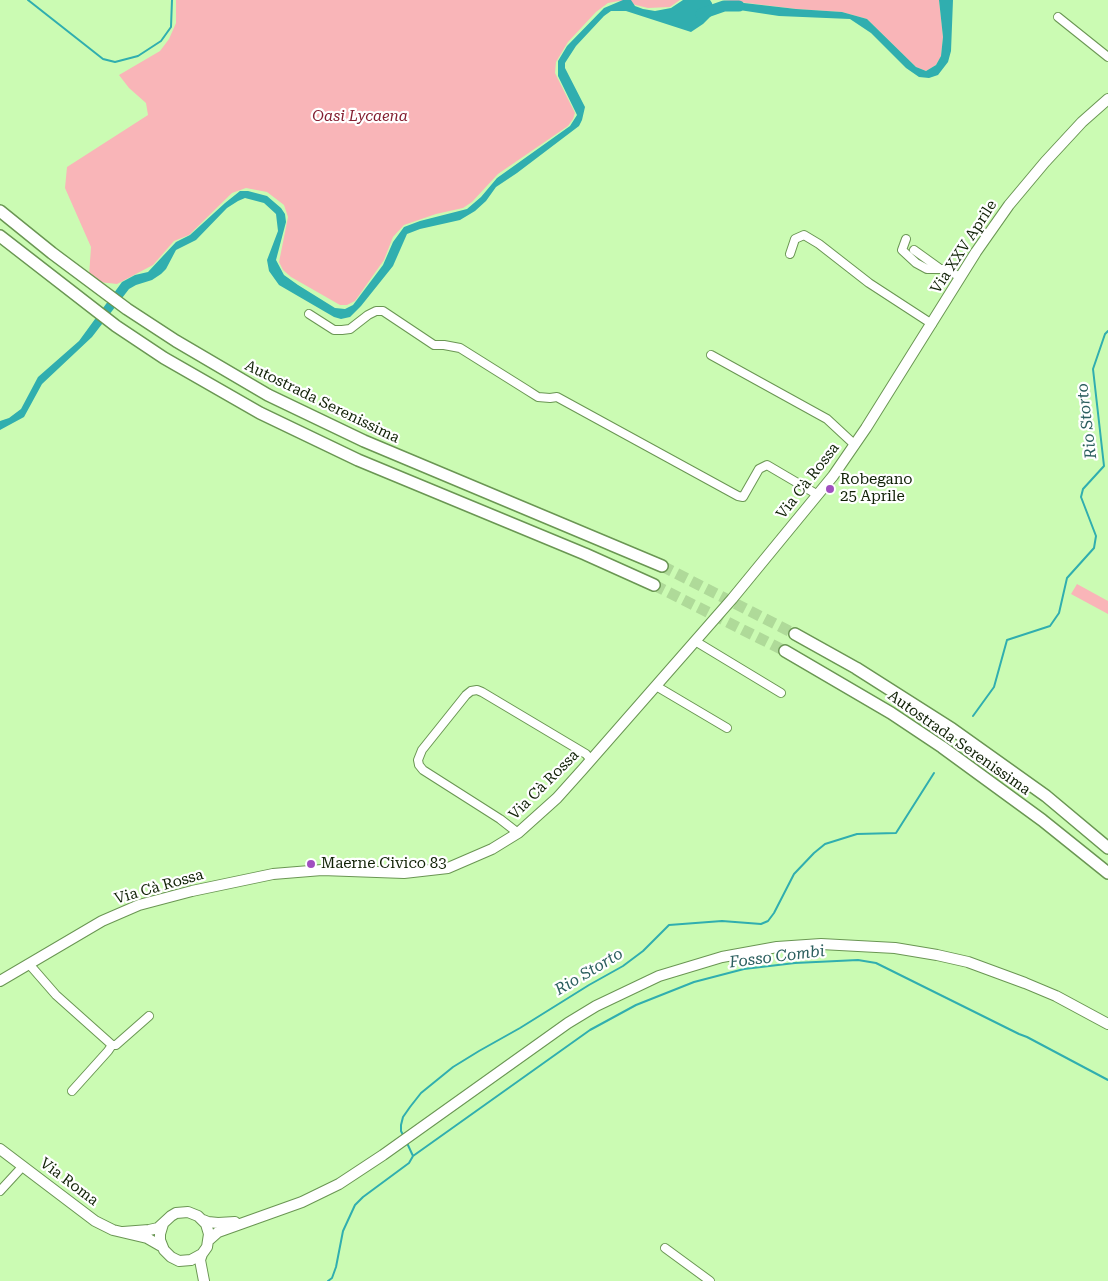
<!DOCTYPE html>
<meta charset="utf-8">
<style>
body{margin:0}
canvas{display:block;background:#cbfbb3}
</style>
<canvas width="1108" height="1281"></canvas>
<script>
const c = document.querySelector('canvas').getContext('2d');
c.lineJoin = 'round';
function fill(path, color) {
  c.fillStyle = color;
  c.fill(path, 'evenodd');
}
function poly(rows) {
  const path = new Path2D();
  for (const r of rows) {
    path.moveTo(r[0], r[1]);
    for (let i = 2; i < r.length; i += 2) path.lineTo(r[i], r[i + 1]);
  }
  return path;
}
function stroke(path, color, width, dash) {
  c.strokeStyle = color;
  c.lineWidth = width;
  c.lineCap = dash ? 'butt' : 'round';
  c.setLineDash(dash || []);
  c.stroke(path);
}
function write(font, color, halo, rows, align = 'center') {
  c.font = font + ' "Roboto Serif",serif';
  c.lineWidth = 4.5;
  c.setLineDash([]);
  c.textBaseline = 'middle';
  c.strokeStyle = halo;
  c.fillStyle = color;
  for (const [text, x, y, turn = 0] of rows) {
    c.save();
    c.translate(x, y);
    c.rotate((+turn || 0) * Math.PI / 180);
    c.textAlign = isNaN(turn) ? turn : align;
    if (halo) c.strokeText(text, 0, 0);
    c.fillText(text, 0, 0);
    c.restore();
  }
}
const green = poly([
 [176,0,680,0,670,7,648,8,619,1,608,3,596,12,568,42,556,62,555,73,575,113,573,119,568,126,498,174,472,202,463,208,436,214,404,225,393,237,384,260,355,301,347,305,340,305,291,277,283,270,279,262,288,217,284,205,267,192,246,188,232,193,189,235,174,241,153,265,117,284,99,282,89,276,91,247,65,188,67,167,148,115,146,103,129,88,119,75,160,51,169,39,176,23],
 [723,0,939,0,943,37,941,56,936,65,926,71,916,67,867,19,842,12,796,9],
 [1077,584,1108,601,1108,614,1071,594]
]);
const water = poly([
 [623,0,631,0,635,6,643,9,655,11,671,8,683,0,710,0,712,3,714,13,703,24,691,32,626,11,611,11,604,16,576,46,565,63,565,68,585,107,582,120,579,126,517,173,496,187,486,201,475,211,460,220,420,229,407,234,393,266,361,306,350,317,341,319,334,317,279,285,269,271,267,260,278,231,276,214,264,203,245,198,238,201,227,208,196,240,176,250,166,269,161,274,152,280,136,285,129,289,92,337,42,384,24,417,0,430,0,421,9,418,21,409,38,377,79,341,122,282,135,275,148,272,176,242,190,235,225,203,240,191,248,191,267,196,281,208,285,214,286,222,276,260,284,275,298,285,335,308,345,309,353,305,383,265,393,242,404,227,420,221,467,209,481,197,497,178,570,126,577,115,558,76,558,61,567,46,604,8],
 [939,0,953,0,951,51,948,62,938,75,929,78,919,77,906,68,871,33,850,19,779,16,726,8,723,3,744,3,796,9,842,12,867,19,916,67,926,71,936,65,941,56,943,37]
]);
const stream = poly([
 [28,0,103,59,115,62,138,56,161,41,171,27,172,0],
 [973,716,994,687,1007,640,1050,626,1059,613,1067,578,1094,548,1096,536,1081,497,1083,489,1104,466,1093,369,1105,334,1108,331],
 [404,1137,401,1131,401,1125,403,1117,410,1107,421,1093,453,1067,479,1051,520,1028,589,985,623,966,643,951,669,925,722,921,761,924,768,921,774,913,794,874,814,853,825,844,857,834,896,833,934,773],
 [413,1156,590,1030,636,1005,694,982,744,969,795,963,858,960,876,963,1019,1034,1027,1037,1108,1080],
 [328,1281,332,1278,336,1267,343,1231,355,1205,363,1197,409,1163,413,1156,407,1143]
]);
const river = poly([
 [701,14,724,6,739,6]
]);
const highwayTunnel = poly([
 [662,566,795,634],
 [654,585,785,651]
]);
const minor = poly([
 [1058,17,1108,57],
 [906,239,902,250,916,263,927,269,944,269,961,277],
 [914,250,939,268],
 [790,254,795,239,804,235,819,244,869,283,932,324],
 [309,314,334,330,342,330,350,329,368,315,376,311,383,311,434,345,444,345,460,348,527,390,538,397,550,398,557,397,738,496,743,497,759,469,767,465,818,495],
 [711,355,827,419,855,445],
 [695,641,781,693],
 [656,686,727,728],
 [518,833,500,819,423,770,419,765,418,760,422,750,466,695,471,691,477,690,482,692,586,754,591,760],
 [29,964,56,995,112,1045,116,1045,149,1016],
 [72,1091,108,1051,112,1045],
 [0,1191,23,1166],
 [665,1248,710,1281]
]);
const major = poly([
 [0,981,102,921,139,905,192,891,273,874,322,870,404,873,448,868,492,849,518,833,557,798,583,769,732,599,833,476,866,428,976,252,1009,205,1045,162,1082,122,1108,99],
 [0,1149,95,1221,113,1230,147,1238,161,1246],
 [203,1220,208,1222,218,1223,235,1222],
 [123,1232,149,1230,158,1228,171,1216,176,1213,188,1212,198,1216,206,1224,209,1234,207,1247,202,1254,191,1260,179,1261,171,1257,164,1250,160,1240,160,1234,163,1224],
 [209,1240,218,1232,302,1202,339,1184,383,1155,568,1023,596,1006,659,976,722,957,777,947,821,944,895,948,937,955,968,962,1025,983,1056,996,1108,1024],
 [202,1254,200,1260,204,1281]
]);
const highway = poly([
 [0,211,52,253,127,309,176,341,268,395,364,441,662,566],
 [0,236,116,326,164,358,260,413,358,460,585,554,654,585],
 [795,634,856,668,952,729,1046,796,1108,848],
 [785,651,891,713,942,747,1042,820,1108,873]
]);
const markers = [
 [830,489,5,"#a04fbf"],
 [311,864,5,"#a04fbf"]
];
const parkNames = [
 ["Oasi Lycaena",360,117]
];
const streetNames = [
 ["Via XXV Aprile",964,247,-57],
 ["Autostrada Serenissima",322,402,26],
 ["Via Cà Rossa",808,481,-52],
 ["Autostrada Serenissima",959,743,35],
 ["Via Cà Rossa",544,785,-45],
 ["Via Cà Rossa",159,887,-16],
 ["Via Roma",69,1182,37]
];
const poiNames = [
 ["Robegano",840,480],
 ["25 Aprile",840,497],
 ["Maerne Civico 83",321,864]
];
const waterNames = [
 ["Rio Storto",1087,421,-97],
 ["Fosso Combi",777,957,-7],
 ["Rio Storto",589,972,-31]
];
fill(green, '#f9b5b8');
fill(water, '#30aeaf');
stroke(stream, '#30aeaf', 2);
stroke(river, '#30aeaf', 11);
stroke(highwayTunnel, '#afda99', 11, [11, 5.5]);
stroke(minor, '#6a9653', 10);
stroke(major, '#6a9653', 12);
stroke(highway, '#6a9653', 14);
stroke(minor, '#fff', 8);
stroke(major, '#fff', 10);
stroke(highway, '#fff', 11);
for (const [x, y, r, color] of markers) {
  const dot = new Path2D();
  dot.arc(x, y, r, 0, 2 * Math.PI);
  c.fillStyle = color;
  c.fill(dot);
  stroke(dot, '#fff', 2);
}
write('italic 15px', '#831e30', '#fff', parkNames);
write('15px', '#102106', '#fff', streetNames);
write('15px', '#102106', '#fff', poiNames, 'left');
write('italic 16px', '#2c5f5f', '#fff', waterNames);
</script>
